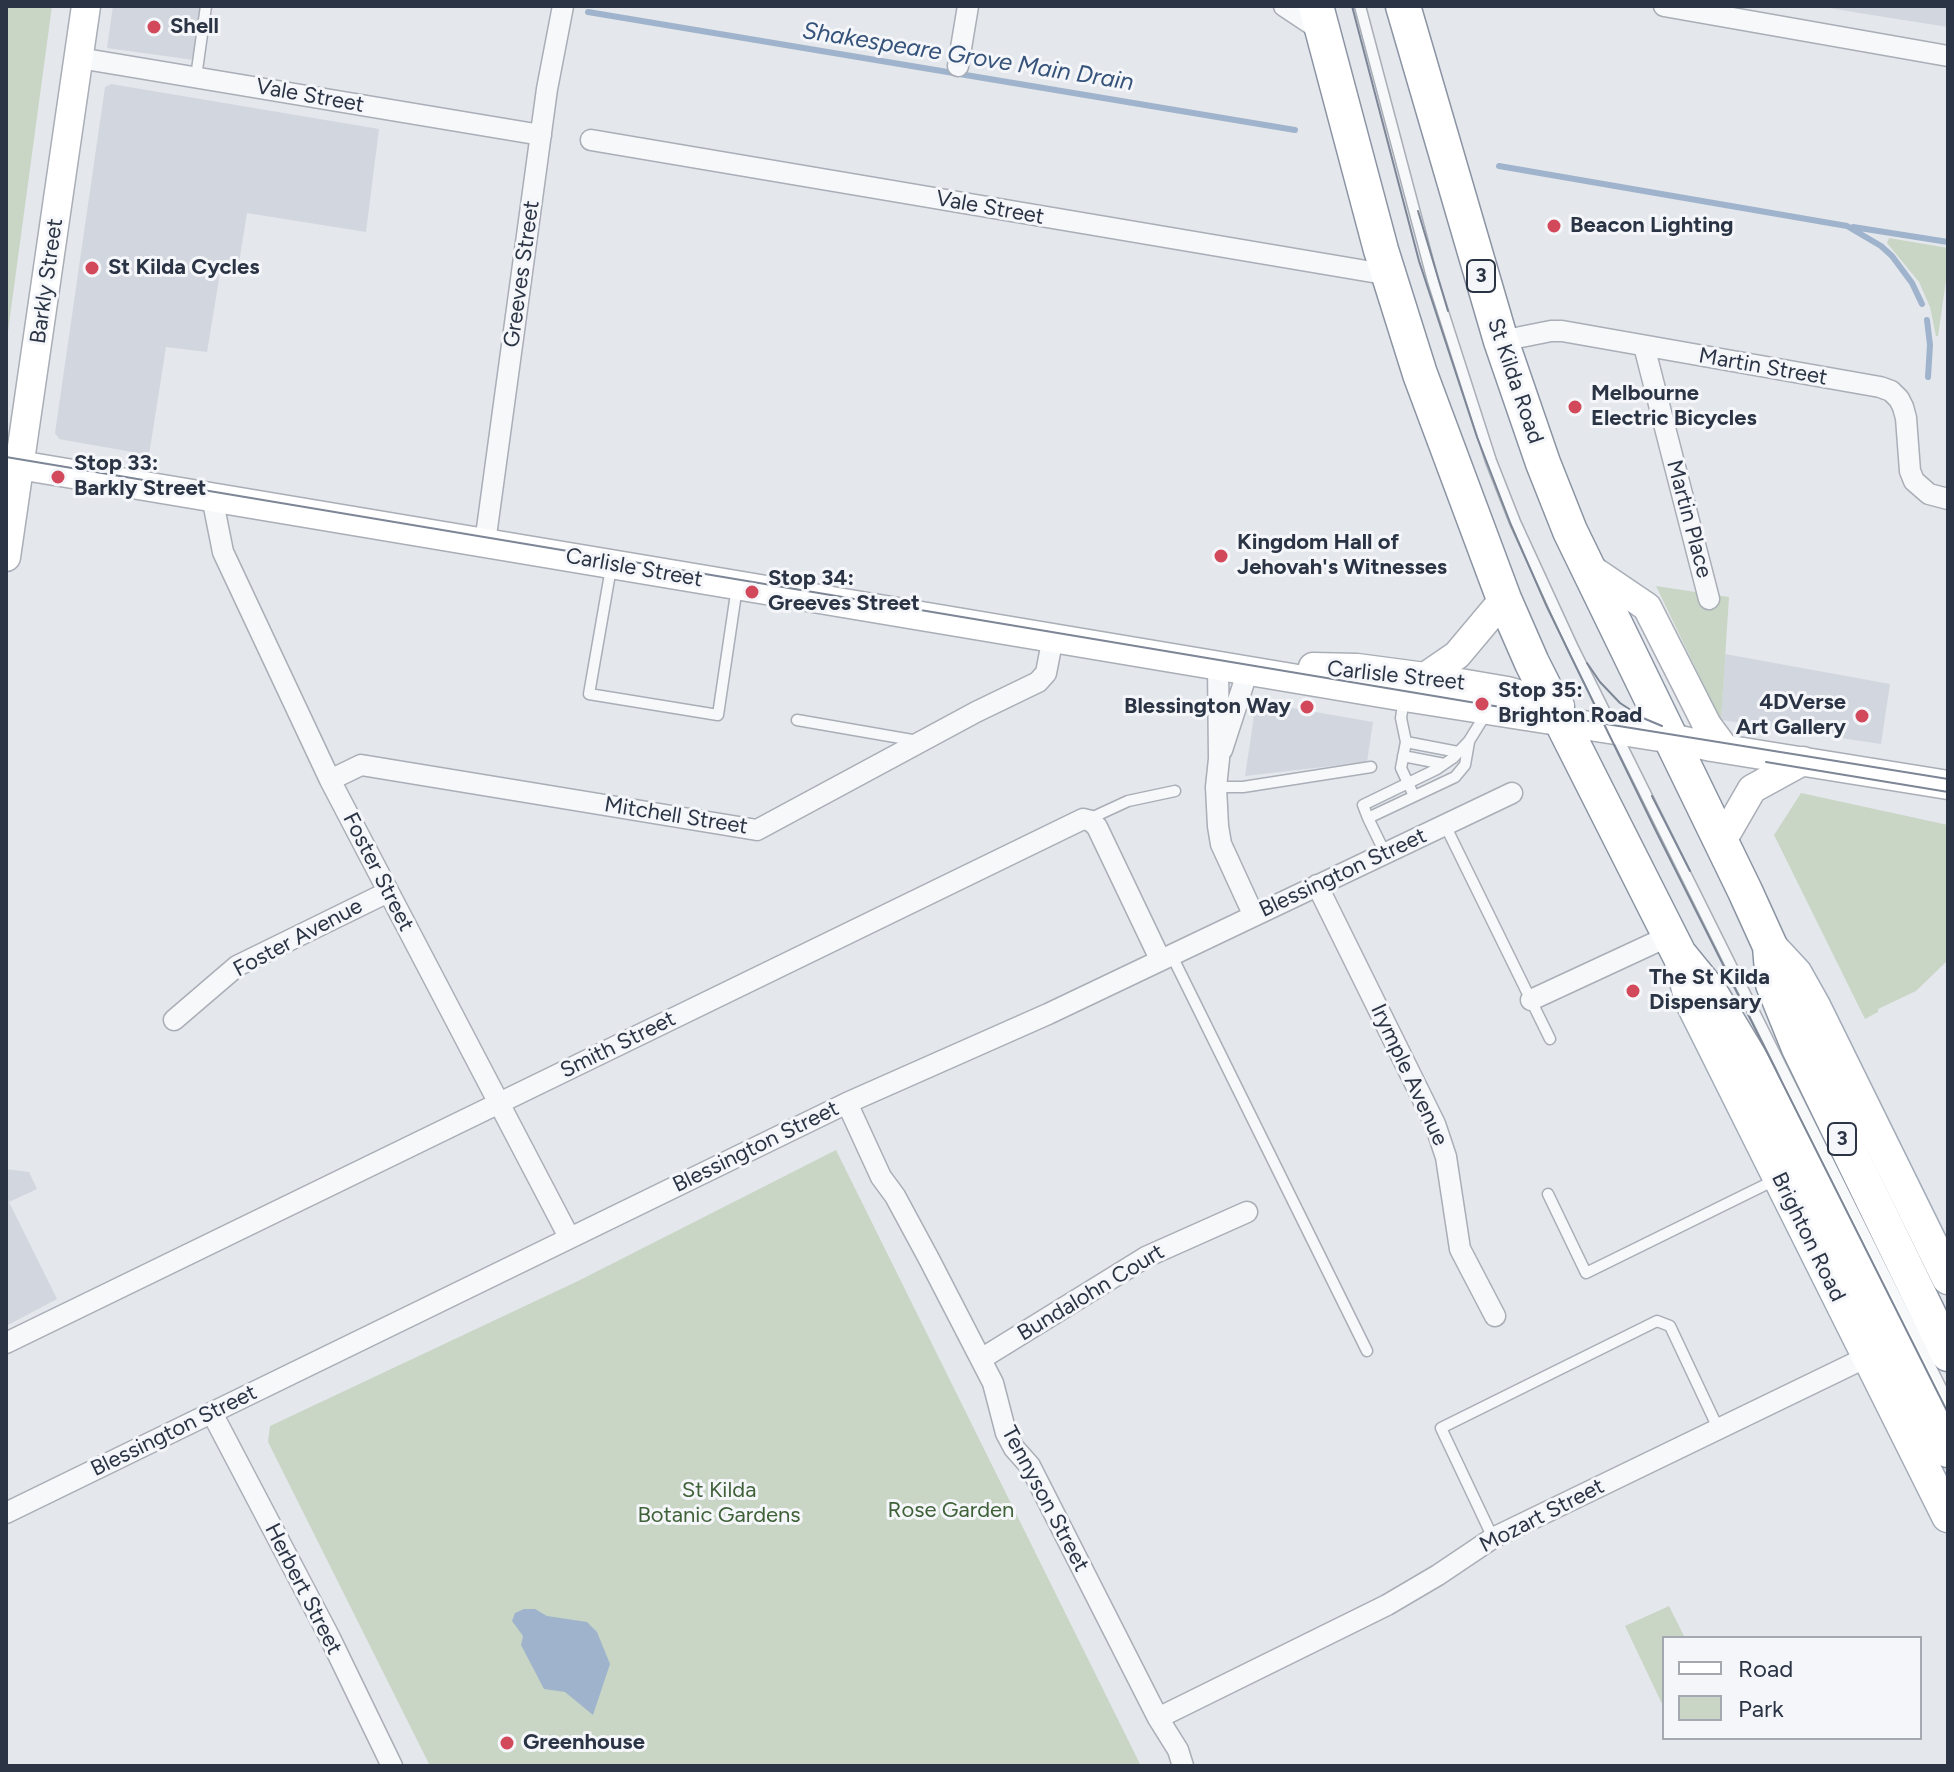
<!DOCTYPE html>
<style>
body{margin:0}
#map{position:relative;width:1954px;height:1772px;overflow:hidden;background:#e4e7ec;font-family:Figtree,sans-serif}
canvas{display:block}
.frame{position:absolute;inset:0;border:8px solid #2b3445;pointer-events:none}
.legend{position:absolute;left:1662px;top:1636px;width:260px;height:104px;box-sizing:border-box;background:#f4f6f9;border:2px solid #a4a8b1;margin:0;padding:10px 14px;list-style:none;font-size:24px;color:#2b3445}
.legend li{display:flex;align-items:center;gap:16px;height:40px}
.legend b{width:40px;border:2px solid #a4a8b1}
</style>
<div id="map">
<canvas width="1954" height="1772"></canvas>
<div class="frame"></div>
<ul class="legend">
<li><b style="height:10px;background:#fff"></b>Road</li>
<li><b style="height:22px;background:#c9d6c5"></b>Park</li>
</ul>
</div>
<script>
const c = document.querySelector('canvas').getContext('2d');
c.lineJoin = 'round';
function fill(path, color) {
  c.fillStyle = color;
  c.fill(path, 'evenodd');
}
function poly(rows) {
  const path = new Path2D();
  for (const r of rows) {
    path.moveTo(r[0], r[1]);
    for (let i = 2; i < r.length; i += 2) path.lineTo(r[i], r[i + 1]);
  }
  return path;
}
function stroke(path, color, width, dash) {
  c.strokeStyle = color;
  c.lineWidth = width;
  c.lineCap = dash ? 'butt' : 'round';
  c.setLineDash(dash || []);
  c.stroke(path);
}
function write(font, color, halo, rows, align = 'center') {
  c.font = font + ' Figtree,sans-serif';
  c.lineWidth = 6;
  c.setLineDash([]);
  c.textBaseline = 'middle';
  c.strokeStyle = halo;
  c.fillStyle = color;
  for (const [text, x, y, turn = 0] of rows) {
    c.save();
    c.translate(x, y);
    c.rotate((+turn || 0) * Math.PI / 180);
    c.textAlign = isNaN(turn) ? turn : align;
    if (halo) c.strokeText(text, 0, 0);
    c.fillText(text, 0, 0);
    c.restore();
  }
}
const built = poly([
 [113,6,201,6,194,60,107,48],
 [1818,6,1948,6,1948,27,1859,13],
 [111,84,379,129,366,232,247,213,238,269,221,267,207,352,166,347,149,455,59,439,55,433,105,87],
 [1725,654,1890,684,1881,744,1721,720],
 [1263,703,1373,722,1367,762,1245,776,1255,709],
 [6,1169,29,1172,37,1189,9,1202,57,1299,6,1326]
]);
const green = poly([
 [6,6,52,6,6,346],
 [1889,238,1948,248,1948,267,1938,336,1936,336,1930,307,1919,282,1887,243],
 [1656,586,1729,597,1721,720,1709,696],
 [1801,793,1948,825,1948,960,1916,991,1878,1009,1878,1012,1865,1019,1774,835],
 [836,1150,1141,1766,430,1766,268,1442,270,1426,578,1281],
 [1669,1606,1685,1638,1664,1638,1664,1708,1625,1626]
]);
const water = poly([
 [524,1609,535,1609,547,1616,587,1622,597,1632,610,1664,593,1715,565,1692,544,1689,521,1645,523,1636,512,1621,515,1613]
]);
const stream = poly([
 [588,12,1295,130],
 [1499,166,1847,226,1881,246,1892,256,1912,283,1922,304],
 [1853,227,1948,242],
 [1927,320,1930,345,1928,377]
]);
const service = poly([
 [1360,6,1433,281,1491,461,1515,522,1573,648,1948,1402],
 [196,77,206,6],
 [611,568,589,694,718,715,737,587],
 [1404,699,1401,718,1406,742,1401,768,1414,796],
 [797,720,918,741],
 [1406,742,1458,752],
 [1403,756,1444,764],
 [1216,787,1243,787,1371,767],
 [1368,818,1363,805,1437,769,1453,758,1469,741,1487,712],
 [1089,819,1128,801,1175,791],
 [1445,825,1550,1039],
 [1385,853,1368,818,1455,777,1465,765,1469,742],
 [1171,954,1367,1351],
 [1548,1194,1586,1273,1777,1179],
 [1493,1538,1441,1428,1657,1321,1670,1326,1718,1428]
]);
const minor = poly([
 [1284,6,1323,32],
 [1664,6,1948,56],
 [79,58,541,135],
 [958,66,968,6],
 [591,140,1390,275],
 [1501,341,1551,331,1562,331,1880,387,1891,391,1899,399,1903,407,1906,418,1910,471,1914,481,1929,494,1948,499],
 [1644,346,1709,599],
 [212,497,223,552,330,780,569,1237],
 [485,543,547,89,563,6],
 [1218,665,1219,759,1216,787,1218,826,1221,844,1254,916],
 [1222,750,1248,670],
 [330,780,361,765,757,830,976,712,1038,682,1046,673,1053,637],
 [1317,885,1435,1124,1446,1157,1460,1249,1495,1316],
 [1531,1000,1669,936],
 [174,1020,237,966,388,892],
 [847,1103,881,1177,895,1196,929,1259,993,1383,1006,1433,1014,1448,1030,1466,1158,1718,1178,1750,1183,1766],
 [6,1343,1083,819,1091,821,1097,827,1160,959],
 [981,1359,1146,1257,1247,1212],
 [212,1413,330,1638,392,1766],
 [6,1513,847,1103,1048,1014,1512,793],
 [1158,1718,1387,1605,1438,1575,1493,1538,1867,1357]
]);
const secondary = poly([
 [19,465,1405,697,1679,740],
 [6,557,86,6],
 [1585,565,1647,607,1707,725,1724,748],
 [1313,667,1357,668,1425,677,1507,691,1560,706],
 [1425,677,1457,655,1504,599],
 [1661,736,1712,747,1948,785],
 [1722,841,1752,789,1803,761]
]);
const primary = poly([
 [1770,946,1796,974,1814,1006,1948,1278],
 [1679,954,1691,1001,1948,1516]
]);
const trunk = poly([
 [1316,6,1381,250,1420,374,1504,599,1532,663,1679,954,1710,992,1769,1090,1933,1415,1948,1450],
 [1403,6,1501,341,1543,463,1570,531,1745,891,1770,946,1773,984,1799,1048,1948,1354]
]);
const tram = poly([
 [1352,6,1419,261,1477,437,1511,525,1547,607,1656,831,1948,1413],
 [1418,211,1448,311],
 [6,457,1482,704,1948,779],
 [1587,663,1600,682,1620,703,1643,718,1662,726],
 [1766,762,1948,792],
 [1652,796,1690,871]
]);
const markers = [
 [154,27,8,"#d1495b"],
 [1554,226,8,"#d1495b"],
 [92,268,8,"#d1495b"],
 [1575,407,8,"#d1495b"],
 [58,477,8,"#d1495b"],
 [1221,556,8,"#d1495b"],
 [752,592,8,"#d1495b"],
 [1482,704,8,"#d1495b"],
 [1307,707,8,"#d1495b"],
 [1862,716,8,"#d1495b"],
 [1633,991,8,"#d1495b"],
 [507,1743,8,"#d1495b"]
];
const shields = [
 [1481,276,28],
 [1842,1139,28]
];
const shieldNames = [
 ["3",1481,276],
 ["3",1842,1139]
];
const poiNames = [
 ["Shell",170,27],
 ["Beacon Lighting",1570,226],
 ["St Kilda Cycles",108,268],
 ["Melbourne",1591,394],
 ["Electric Bicycles",1591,419],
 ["Stop 33:",74,464],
 ["Barkly Street",74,489],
 ["Kingdom Hall of",1237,543],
 ["Jehovah's Witnesses",1237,568],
 ["Stop 34:",768,579],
 ["Greeves Street",768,604],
 ["Stop 35:",1498,691],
 ["Brighton Road",1498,716],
 ["4DVerse",1846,703,"right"],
 ["Art Gallery",1846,728,"right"],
 ["Blessington Way",1291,707,"right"],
 ["The St Kilda",1649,978],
 ["Dispensary",1649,1003],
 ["Greenhouse",523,1743]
];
const streetNames = [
 ["Vale Street",310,96,10],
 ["Vale Street",990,208,10],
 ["Greeves Street",522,274,-82],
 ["Barkly Street",47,281,-82],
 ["Martin Street",1763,367,10],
 ["St Kilda Road",1515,381,71],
 ["Martin Place",1689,519,75],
 ["Carlisle Street",634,568,10],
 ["Carlisle Street",1396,676,6],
 ["Mitchell Street",676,816,9],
 ["Foster Street",378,872,63],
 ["Blessington Street",1343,873,-25],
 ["Foster Avenue",298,938,-28],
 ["Smith Street",618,1045,-26],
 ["Irymple Avenue",1409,1075,65],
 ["Blessington Street",756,1147,-26],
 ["Brighton Road",1808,1237,64],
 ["Bundalohn Court",1091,1293,-31],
 ["Blessington Street",174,1431,-26],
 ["Tennyson Street",1045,1499,62],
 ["Mozart Street",1542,1516,-27],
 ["Herbert Street",303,1589,63]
];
const parkNames = [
 ["St Kilda",719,1491],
 ["Botanic Gardens",719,1516],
 ["Rose Garden",951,1511]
];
const waterNames = [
 ["Shakespeare Grove Main Drain",968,57,9]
];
fill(built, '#d2d6de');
fill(green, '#c9d6c5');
fill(water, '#9fb4cc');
stroke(stream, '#9fb4cc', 6);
stroke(service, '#a9aeb7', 13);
stroke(minor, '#a9aeb7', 23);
stroke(secondary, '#a9aeb7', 31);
stroke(primary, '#a3abb8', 35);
stroke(trunk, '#8b94a3', 37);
stroke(service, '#f7f8fa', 10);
stroke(minor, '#f7f8fa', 20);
stroke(secondary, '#fff', 28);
stroke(primary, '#fff', 32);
stroke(trunk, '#fff', 34);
stroke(tram, '#7d8696', 2);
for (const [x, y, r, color] of markers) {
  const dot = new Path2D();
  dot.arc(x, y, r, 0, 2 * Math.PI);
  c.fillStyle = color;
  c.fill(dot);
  stroke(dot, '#f4f6f9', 3);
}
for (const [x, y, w] of shields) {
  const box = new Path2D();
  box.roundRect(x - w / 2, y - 16, w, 32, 6);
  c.fillStyle = '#f4f6f9';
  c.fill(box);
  stroke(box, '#2b3445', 2);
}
write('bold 20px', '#2b3445', null, shieldNames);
write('bold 22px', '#2b3445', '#f4f6f9', poiNames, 'left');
write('22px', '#2b3445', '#f4f6f9', streetNames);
write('22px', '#3f6138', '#f4f6f9', parkNames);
write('italic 24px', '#34527a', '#f4f6f9', waterNames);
</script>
